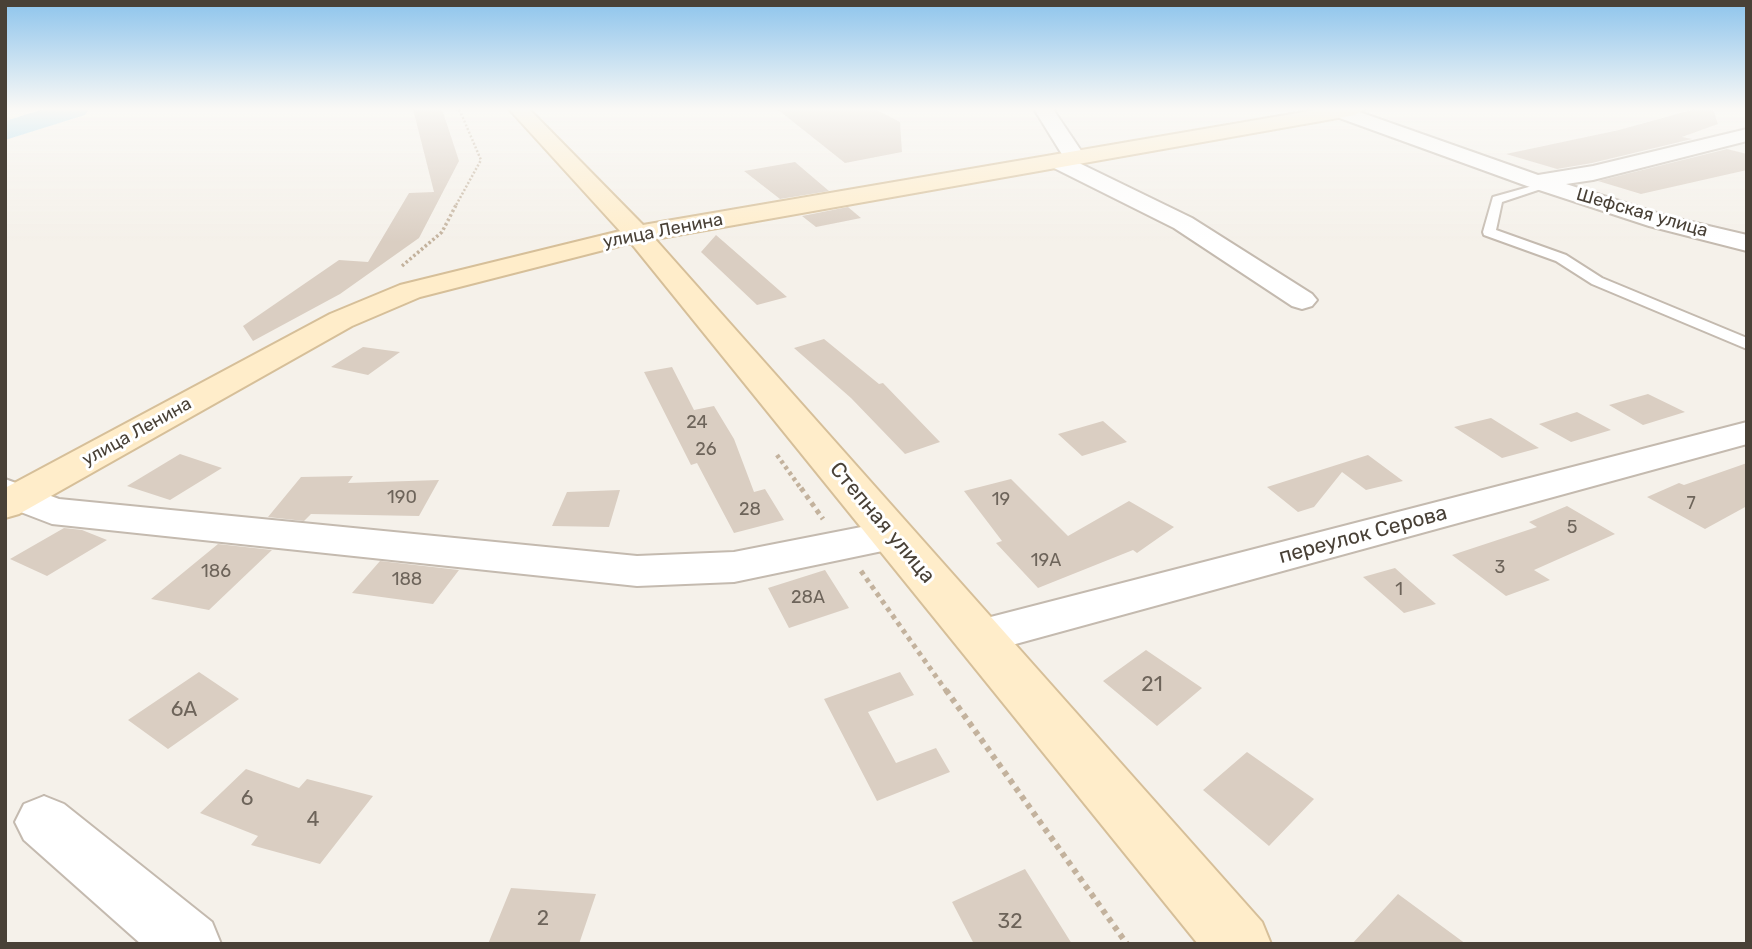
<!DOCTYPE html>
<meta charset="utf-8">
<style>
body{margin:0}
#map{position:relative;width:1752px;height:949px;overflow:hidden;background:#f5f1ea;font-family:Rubik,sans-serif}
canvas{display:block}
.frame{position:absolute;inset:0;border:7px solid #494137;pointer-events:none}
</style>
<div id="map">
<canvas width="1752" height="949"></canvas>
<div class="frame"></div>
</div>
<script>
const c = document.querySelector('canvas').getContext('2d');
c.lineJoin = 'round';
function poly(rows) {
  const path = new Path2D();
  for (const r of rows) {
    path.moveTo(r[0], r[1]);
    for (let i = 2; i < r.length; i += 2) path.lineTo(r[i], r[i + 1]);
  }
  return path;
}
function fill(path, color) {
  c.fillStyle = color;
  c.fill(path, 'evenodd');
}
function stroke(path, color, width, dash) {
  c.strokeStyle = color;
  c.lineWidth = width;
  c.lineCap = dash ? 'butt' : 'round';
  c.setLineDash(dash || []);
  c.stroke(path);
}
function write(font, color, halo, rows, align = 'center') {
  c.font = font + ' Rubik,sans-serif';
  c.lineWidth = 6;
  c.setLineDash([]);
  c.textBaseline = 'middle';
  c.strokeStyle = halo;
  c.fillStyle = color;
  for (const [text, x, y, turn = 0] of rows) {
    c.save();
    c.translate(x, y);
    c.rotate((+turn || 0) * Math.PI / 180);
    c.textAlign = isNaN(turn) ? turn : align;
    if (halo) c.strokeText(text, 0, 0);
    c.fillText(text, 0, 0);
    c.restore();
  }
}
const river = poly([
 [44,109,89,109,85,115,5,140,5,121,44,109]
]);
const building = poly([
 [413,109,442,109,459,161,419,238,340,294,253,341,243,326,339,260,368,262,409,193,434,192],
 [777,109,875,109,900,122,902,152,845,163],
 [1695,109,1713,109,1718,124,1682,137,1692,139,1592,163,1557,169,1506,154,1619,130],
 [1727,149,1747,154,1747,170,1641,194,1598,181],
 [795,162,829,191,780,199,744,171],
 [848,207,861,218,816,227,802,216],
 [716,235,787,297,757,305,701,252],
 [824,339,879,384,883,383,940,442,905,454,851,398,794,348],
 [363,347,400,352,368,375,331,367],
 [672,367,694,410,714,406,734,439,754,492,765,489,784,520,734,533,697,463,691,465,644,372],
 [1648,394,1685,412,1643,425,1609,405],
 [1577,412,1611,430,1571,442,1539,424],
 [1491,418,1539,448,1502,458,1454,427],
 [1103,421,1127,442,1082,456,1058,434],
 [180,454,222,468,170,500,127,486],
 [1368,455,1403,481,1366,490,1342,472,1314,507,1298,512,1267,487],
 [1747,463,1747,506,1705,529,1647,497,1679,483,1684,485],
 [353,476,348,483,439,480,419,516,311,514,304,521,268,517,301,477],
 [1011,479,1068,536,1129,501,1174,527,1137,553,1133,550,1038,588,996,543,1002,541,964,491],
 [620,490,609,527,552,526,567,492],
 [1567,506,1615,534,1534,570,1550,580,1506,596,1452,555,1537,527,1529,522],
 [64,528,82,530,107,540,47,576,10,559],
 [218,544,272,550,209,610,151,599],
 [380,561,459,570,433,604,352,593],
 [1395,568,1405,577,1436,604,1404,613,1363,577],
 [825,570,849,608,789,628,768,588],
 [1146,650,1202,688,1157,726,1103,681],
 [199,672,239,699,168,749,128,720],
 [900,672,914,695,868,712,896,763,936,748,950,772,877,801,824,699],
 [1247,752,1314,799,1269,846,1203,790],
 [246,769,299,788,307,779,373,796,320,864,251,845,258,836,200,813],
 [1025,869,1072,944,974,944,952,902],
 [511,888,596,894,579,944,488,944],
 [1398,894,1466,944,1352,944]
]);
const pathFar4 = poly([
 [455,109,460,111,481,160,455,207]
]);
const pathFar3 = poly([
 [402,266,442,232,456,205]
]);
const pathFar2 = poly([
 [777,455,802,490]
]);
const pathFar1 = poly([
 [801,488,823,519],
 [861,571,947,692]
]);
const path = poly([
 [946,690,1127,944]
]);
const lane = poly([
 [1543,183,1553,185,1502,202,1496,230,1566,255,1602,278,1747,338,1747,349,1592,284,1556,261,1484,235,1483,232,1493,197,1543,183]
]);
const street = poly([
 [1034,109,1053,109,1086,158,1079,163,1192,218,1312,294,1317,300,1312,306,1302,309,1292,306,1174,228,1050,166,1047,161,1050,156,1063,156,1034,109],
 [1333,109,1351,109,1538,175,1593,166,1747,129,1747,141,1593,180,1566,184,1666,216,1747,235,1747,251,1649,226,1527,186,1334,116,1331,112,1333,109],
 [1747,422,1747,444,979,654,962,649,955,637,962,625,979,620,1747,422],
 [5,479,59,499,637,556,734,552,892,521,907,525,913,535,907,545,892,549,734,582,637,586,52,524,5,506,5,479],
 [44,796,64,804,212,922,221,944,141,944,24,840,15,822,24,804,44,796]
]);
const secondary = poly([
 [509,109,529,109,643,225,1321,109,1364,109,1355,115,655,239,1262,922,1271,944,1198,944,631,243,420,297,352,326,19,514,5,518,5,488,330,314,400,285,620,231,509,109]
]);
const farStreetnames = [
 ["Шефская улица",1642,213,16],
 ["улица Ленина",663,231,-11],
 ["улица Ленина",137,432,-29]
];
const numberNames = [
 ["24",697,423],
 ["26",706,450],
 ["190",402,498],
 ["19",1001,500],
 ["7",1691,504],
 ["28",750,510],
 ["5",1572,528],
 ["19А",1046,561],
 ["3",1500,568],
 ["186",216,572],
 ["188",407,580],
 ["1",1399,590],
 ["28А",808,598]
];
const streetNames = [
 ["Степная улица",882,523,50],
 ["переулок Серова",1363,535,-15]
];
const nearNumbernames = [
 ["21",1152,685],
 ["6А",184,710],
 ["6",247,799],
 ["4",313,820],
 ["2",543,919],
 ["32",1010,922]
];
fill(river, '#a5dbf3');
fill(building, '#dacec2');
stroke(lane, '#c4baaf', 4);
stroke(street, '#c4baaf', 4);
stroke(secondary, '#d6bf99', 4);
stroke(pathFar4, '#c3b29d', 2.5, [2, 2]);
stroke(pathFar3, '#c3b29d', 3.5, [2.5, 2.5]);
stroke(pathFar2, '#c3b29d', 4.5, [3.5, 3.5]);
stroke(pathFar1, '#c3b29d', 5, [4.5, 4.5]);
stroke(path, '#c3b29d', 6, [5, 5]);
fill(lane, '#fff');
fill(street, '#fff');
fill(secondary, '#ffedca');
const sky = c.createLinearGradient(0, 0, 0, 242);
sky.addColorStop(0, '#8dc4ec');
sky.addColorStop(0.45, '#faf9f6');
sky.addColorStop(1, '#faf9f600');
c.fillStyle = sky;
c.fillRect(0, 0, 1752, 242);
write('18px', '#494137', '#fff', farStreetnames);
write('18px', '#6d645a', null, numberNames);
write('21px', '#494137', '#fff', streetNames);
write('21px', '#6d645a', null, nearNumbernames);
</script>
